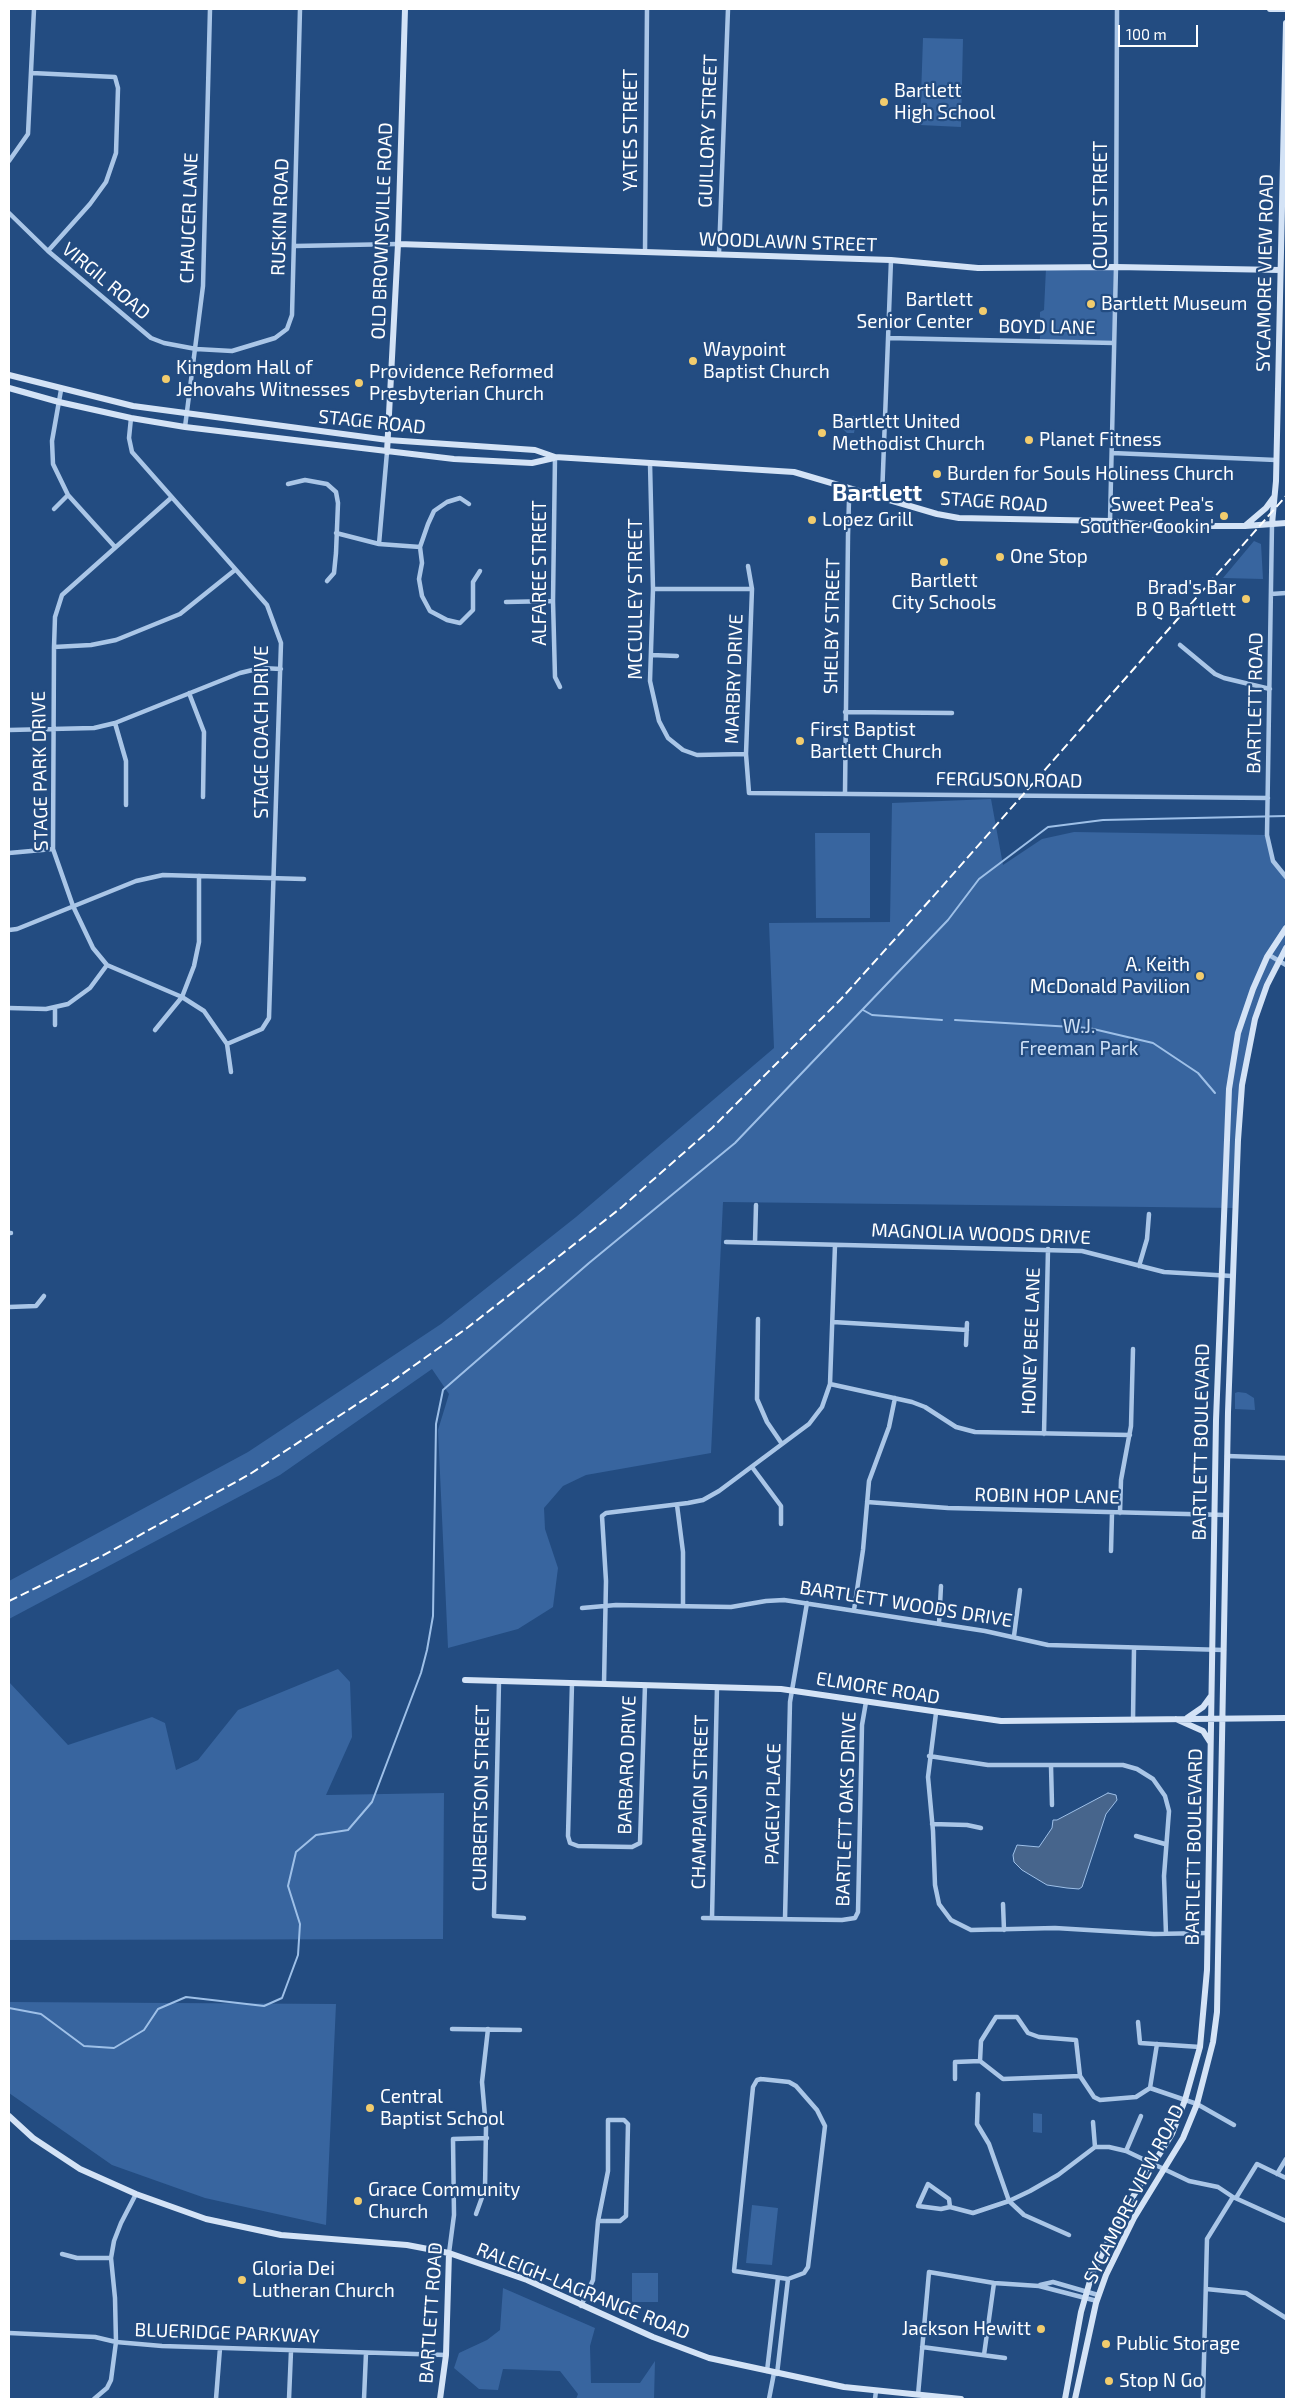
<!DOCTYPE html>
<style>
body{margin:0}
#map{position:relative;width:1295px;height:2408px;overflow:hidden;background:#234c81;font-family:"Exo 2",sans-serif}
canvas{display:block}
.frame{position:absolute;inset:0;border:10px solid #fff;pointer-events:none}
.scale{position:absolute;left:1118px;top:25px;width:80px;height:22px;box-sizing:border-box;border:2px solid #fff;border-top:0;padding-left:6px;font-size:15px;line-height:18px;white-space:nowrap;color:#fff;-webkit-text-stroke:4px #234c81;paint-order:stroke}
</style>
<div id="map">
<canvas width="1295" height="2408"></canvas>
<div class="frame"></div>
<div class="scale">100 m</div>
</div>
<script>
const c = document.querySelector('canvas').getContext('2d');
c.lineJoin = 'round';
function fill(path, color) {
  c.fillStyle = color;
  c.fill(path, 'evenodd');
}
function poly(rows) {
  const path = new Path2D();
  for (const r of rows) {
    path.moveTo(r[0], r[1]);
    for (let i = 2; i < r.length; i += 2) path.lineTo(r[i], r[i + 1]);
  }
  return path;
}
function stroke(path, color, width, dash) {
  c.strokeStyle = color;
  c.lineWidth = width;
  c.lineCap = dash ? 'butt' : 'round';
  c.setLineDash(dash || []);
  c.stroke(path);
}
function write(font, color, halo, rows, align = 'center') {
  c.font = font + ' "Exo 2",sans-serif';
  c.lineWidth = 4.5;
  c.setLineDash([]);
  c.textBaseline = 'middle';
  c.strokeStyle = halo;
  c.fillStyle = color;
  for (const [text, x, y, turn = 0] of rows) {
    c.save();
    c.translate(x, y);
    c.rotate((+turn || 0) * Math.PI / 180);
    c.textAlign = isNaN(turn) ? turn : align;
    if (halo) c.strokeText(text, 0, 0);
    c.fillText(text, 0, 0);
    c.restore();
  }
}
const green = poly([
 [923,38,963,39,961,127,920,125],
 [1116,267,1114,343,1040,342,1040,312,1044,310,1046,268],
 [836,416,857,416,854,433,847,433,840,426,835,426],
 [1254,541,1261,544,1263,579,1223,578],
 [991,799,1003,865,1042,839,1074,832,1267,835,1273,861,1286,877,1286,948,1259,1006,1242,1085,1235,1208,723,1202,711,1453,586,1475,563,1486,544,1508,545,1529,558,1568,553,1607,518,1629,448,1648,438,1430,449,1394,432,1369,280,1475,9,1619,9,1645,9,1581,248,1452,441,1324,576,1217,774,1048,769,923,890,922,892,803],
 [815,833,870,833,870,918,816,918],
 [1238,1392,1246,1393,1254,1398,1255,1410,1235,1409,1235,1393],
 [338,1669,350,1682,352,1737,326,1795,444,1793,443,1939,9,1940,9,1682,68,1745,152,1717,165,1723,176,1770,198,1760,238,1710],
 [9,2002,336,2004,326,2225,205,2198,112,2165,9,2093],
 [1033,2113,1042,2114,1042,2133,1033,2132],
 [752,2205,778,2208,772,2265,746,2263],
 [632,2273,658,2273,658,2302,632,2302],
 [503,2288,595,2328,590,2346,591,2383,640,2383,655,2361,654,2399,576,2399,578,2394,560,2371,503,2369,498,2390,479,2389,454,2368,459,2353,487,2340,500,2330]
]);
const water = poly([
 [1108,1793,1116,1795,1117,1800,1106,1814,1082,1887,1079,1889,1067,1888,1047,1885,1022,1870,1014,1862,1013,1855,1017,1845,1039,1847,1052,1828,1053,1820,1057,1820,1108,1793]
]);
const stream = poly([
 [863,1010,872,1015,942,1020],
 [955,1020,1089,1028,1153,1043,1198,1073,1215,1093],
 [9,2008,41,2014,84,2046,114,2048,144,2030,158,2009,186,1997,264,2006,282,1998,298,1955,300,1924,288,1886,296,1852,316,1835,348,1830,372,1802,421,1673,427,1650,433,1616,436,1424,443,1390,589,1263,735,1143,948,920,979,879,1048,827,1103,820,1286,816]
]);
const street = poly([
 [32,73,115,77,118,88,116,153,106,182,90,204,48,251],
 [9,161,28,134,34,9],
 [9,213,48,251,151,338,164,343,196,349,232,351,275,338,287,329,292,315,300,9],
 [295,246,398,244],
 [645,252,647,9],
 [719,254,728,9],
 [888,338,1114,343],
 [61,390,52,441,53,464,68,495,115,547],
 [131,418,129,438,132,452,267,605,281,643,269,1018,262,1029,227,1044],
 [185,427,203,286,210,9],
 [1112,453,1276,460],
 [555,457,553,601,555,677,560,687],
 [650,463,653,589,650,681,659,721,668,738,683,750,697,755,746,754],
 [288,484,305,480,327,484,336,492,338,503,336,553,334,573,327,581],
 [882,497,891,260],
 [171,498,62,595,55,617,54,647,53,849,73,906,93,948,107,965,182,997,204,1011,227,1044,231,1072],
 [469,504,460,498,447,502,434,511,428,524,420,547,422,563,419,579,422,596,430,611,447,620,460,623,473,610,473,582,480,571],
 [54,509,68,495],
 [1110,521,1116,267,1117,9],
 [1272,524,1267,835,1273,861,1286,877],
 [336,533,379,544,420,547],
 [379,544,387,452],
 [748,566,752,589,746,754,749,793,1268,798],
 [653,589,752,589],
 [1271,594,1286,593],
 [506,602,553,601],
 [1180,645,1215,674,1224,678,1270,689],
 [54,647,91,645,116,640,180,614,235,570],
 [651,655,677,656],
 [189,693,204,732,203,797],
 [845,712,952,713],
 [115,723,126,761,126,805],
 [9,730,94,728,115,723,240,673,261,668,281,669],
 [845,793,848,536,849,500,853,489],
 [9,853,53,849],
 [9,930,17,929,136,881,163,875,304,879],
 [1269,955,1286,965],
 [55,1007,55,1025],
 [9,1008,46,1009,68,1004,90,988,107,965],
 [155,1030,182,997,194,966,199,942,199,876],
 [9,1233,11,1233],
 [726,1242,1082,1251,1164,1272,1232,1276],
 [755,1242,756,1205],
 [1139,1266,1147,1239,1149,1214],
 [9,1307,36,1306,44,1296],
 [758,1319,757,1399,767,1422,782,1444],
 [833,1322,967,1330],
 [966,1345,967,1323],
 [830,1384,912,1402,925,1407,956,1427,975,1432,1130,1435],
 [1044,1434,1048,1249],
 [1227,1456,1286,1458],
 [752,1467,781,1506,781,1524],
 [867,1502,948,1508,1226,1515],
 [677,1505,683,1552,683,1606],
 [1120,1513,1121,1480,1131,1426,1133,1349],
 [1111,1551,1112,1513],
 [582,1608,616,1605,731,1607,766,1601,784,1600,985,1631,1048,1645,1224,1650],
 [854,1610,863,1550,869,1481,889,1427,895,1398],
 [939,1624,941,1586],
 [1014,1636,1020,1590],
 [499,1681,494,1916,524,1918],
 [572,1683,568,1836,570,1843,578,1846,632,1847,640,1843,645,1685],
 [604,1684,606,1581,602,1516,606,1513,688,1503,703,1500,719,1491,809,1424,822,1407,830,1384,835,1245],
 [936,1713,928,1777,933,1831,935,1885,939,1904,951,1920,971,1930,1055,1928,1154,1934,1207,1933],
 [1133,1720,1134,1648],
 [929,1756,988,1765,1123,1765,1137,1769,1153,1779,1165,1796,1169,1811,1164,1876,1166,1934],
 [1051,1766,1052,1805],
 [932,1824,967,1825,981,1828],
 [1136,1836,1165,1844],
 [1003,1904,1004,1930],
 [703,1918,842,1920,855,1918,858,1912,862,1725,866,1702],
 [712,1918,717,1687],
 [785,1919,790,1702,807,1603],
 [1138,2022,1140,2043,1200,2047],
 [452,2029,520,2030],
 [980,2061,981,2041,996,2017,1017,2017,1028,2033,1039,2037,1076,2040,1080,2076,1094,2097,1100,2100,1136,2097,1150,2088,1197,2104,1234,2125],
 [980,2061,1003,2079,1080,2076],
 [761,2079,789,2082,796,2086,817,2110,825,2126,808,2267,804,2273,788,2279,734,2271,753,2087,757,2080,761,2079],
 [955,2079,955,2062,980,2061],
 [1150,2088,1157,2044],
 [978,2094,977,2124,989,2144,1009,2201,1024,2215,1069,2235],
 [608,2120,624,2120,628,2124,626,2216,620,2221,598,2221,608,2171,608,2120],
 [1093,2122,1095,2147],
 [1126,2151,1141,2116],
 [1277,2174,1286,2159],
 [1236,2198,1257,2164,1286,2178],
 [950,2207,941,2209,918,2206,928,2184,949,2199,950,2207,973,2213,1009,2201,1030,2191,1058,2175,1095,2147,1109,2147,1126,2151,1189,2181,1218,2187,1233,2197,1286,2221],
 [476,2214,485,2189,486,2128,482,2082,488,2029],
 [449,2253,454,2215,453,2139,487,2138],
 [62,2254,77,2258,111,2258],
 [1040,2285,1053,2282,1098,2295],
 [1206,2289,1246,2293,1286,2318],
 [581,2306,593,2280,598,2221],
 [9,2333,95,2337,116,2342,162,2346,446,2355],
 [922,2347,1005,2358],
 [984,2355,994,2283],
 [767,2371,778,2278],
 [777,2374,788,2279],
 [918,2395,929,2272,994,2283,1039,2286,1097,2301],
 [94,2399,107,2388,111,2380,116,2342,115,2298,111,2258,114,2241,121,2223,136,2194],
 [216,2399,220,2348],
 [289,2399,291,2351],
 [364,2399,366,2353],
 [769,2399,774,2373],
 [875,2399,876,2391],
 [1203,2399,1207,2239,1233,2197]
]);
const secondary = poly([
 [1270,9,1286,9],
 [398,244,891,260,978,268,1116,267,1280,270],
 [9,375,133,406,388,440,535,450,555,457,794,472,937,514,959,518,1110,521,1157,526,1245,526,1286,523],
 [9,388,59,402,131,418,185,427,454,459,532,463,554,458],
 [387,452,398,244,405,9],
 [1272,524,1276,481,1286,23],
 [1246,525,1266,508,1274,497],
 [465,1680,781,1689,1001,1721,1286,1718],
 [1187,1718,1203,1707,1211,1696],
 [1176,1719,1203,1731,1210,1742],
 [9,2116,33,2138,80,2169,136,2194,206,2219,281,2235,407,2245,449,2253,527,2280,653,2337,709,2358,844,2387,961,2399],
 [440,2399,446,2355,449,2253],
 [1065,2399,1081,2312,1092,2274,1119,2219,1172,2134,1185,2100,1200,2047,1207,1970,1216,1420,1229,1089,1238,1033,1253,989,1267,957,1286,928],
 [1075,2399,1096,2303,1106,2275,1134,2218,1183,2138,1197,2104,1213,2042,1217,2012,1228,1412,1238,1140,1242,1085,1255,1019,1267,985,1286,948]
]);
const rail = poly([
 [9,1601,102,1556,250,1474,391,1382,467,1328,622,1207,712,1128,841,999,939,890,1286,496]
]);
const markers = [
 [884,102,5,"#f2cc6d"],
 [1091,304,5,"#f2cc6d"],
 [983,311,5,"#f2cc6d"],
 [693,361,5,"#f2cc6d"],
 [166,379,5,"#f2cc6d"],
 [359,383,5,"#f2cc6d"],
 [822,433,5,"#f2cc6d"],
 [1029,440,5,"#f2cc6d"],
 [937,474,5,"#f2cc6d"],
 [1224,516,5,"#f2cc6d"],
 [812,520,5,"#f2cc6d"],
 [1000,557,5,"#f2cc6d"],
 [944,562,5,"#f2cc6d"],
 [1246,599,5,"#f2cc6d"],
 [800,741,5,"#f2cc6d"],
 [1200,976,5,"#f2cc6d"],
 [370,2108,5,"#f2cc6d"],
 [358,2201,5,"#f2cc6d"],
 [242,2280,5,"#f2cc6d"],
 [1041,2329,5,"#f2cc6d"],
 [1106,2344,5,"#f2cc6d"],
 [1109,2381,5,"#f2cc6d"]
];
const poiNames = [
 ["Bartlett",894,91],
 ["High School",894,113],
 ["Bartlett",973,300,"right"],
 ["Senior Center",973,322,"right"],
 ["Bartlett Museum",1101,304],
 ["Waypoint",703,350],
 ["Baptist Church",703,372],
 ["Kingdom Hall of",176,368],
 ["Jehovahs Witnesses",176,390],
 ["Providence Reformed",369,372],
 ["Presbyterian Church",369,394],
 ["Bartlett United",832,422],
 ["Methodist Church",832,444],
 ["Planet Fitness",1039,440],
 ["Burden for Souls Holiness Church",947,474],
 ["Sweet Pea's",1214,505,"right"],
 ["Souther Cookin'",1214,527,"right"],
 ["Lopez Grill",822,520],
 ["One Stop",1010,557],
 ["Bartlett",944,581,"center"],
 ["City Schools",944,603,"center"],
 ["Brad's Bar",1236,588,"right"],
 ["B Q Bartlett",1236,610,"right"],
 ["First Baptist",810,730],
 ["Bartlett Church",810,752],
 ["A. Keith",1190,965,"right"],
 ["McDonald Pavilion",1190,987,"right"],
 ["Central",380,2097],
 ["Baptist School",380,2119],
 ["Grace Community",368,2190],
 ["Church",368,2212],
 ["Gloria Dei",252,2269],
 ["Lutheran Church",252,2291],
 ["Jackson Hewitt",1031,2329,"right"],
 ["Public Storage",1116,2344],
 ["Stop N Go",1119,2381]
];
const streetNames = [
 ["YATES STREET",631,130,-90],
 ["GUILLORY STREET",708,131,-88],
 ["COURT STREET",1101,205,-90],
 ["RUSKIN ROAD",280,217,-88],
 ["CHAUCER LANE",189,218,-88],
 ["OLD BROWNSVILLE ROAD",382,231,-88],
 ["WOODLAWN STREET",788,242,2],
 ["SYCAMORE VIEW ROAD",1265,273,-89],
 ["VIRGIL ROAD",106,281,40],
 ["BOYD LANE",1047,327,1],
 ["STAGE ROAD",372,422,6],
 ["STAGE ROAD",994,502,4],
 ["ALFAREE STREET",540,573,-90],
 ["MCCULLEY STREET",636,599,-90],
 ["SHELBY STREET",832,626,-89],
 ["MARBRY DRIVE",734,679,-88],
 ["BARTLETT ROAD",1255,703,-89],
 ["STAGE COACH DRIVE",262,732,-90],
 ["STAGE PARK DRIVE",40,771,-91],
 ["FERGUSON ROAD",1009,780,1],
 ["MAGNOLIA WOODS DRIVE",981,1234,2],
 ["HONEY BEE LANE",1031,1341,-88],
 ["BARTLETT BOULEVARD",1201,1442,-89],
 ["ROBIN HOP LANE",1047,1496,1],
 ["BARTLETT WOODS DRIVE",906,1604,9],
 ["ELMORE ROAD",878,1688,9],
 ["BARBARO DRIVE",627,1765,-88],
 ["CURBERTSON STREET",481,1798,-89],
 ["CHAMPAIGN STREET",700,1802,-89],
 ["PAGELY PLACE",773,1804,-89],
 ["BARTLETT OAKS DRIVE",846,1809,-88],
 ["BARTLETT BOULEVARD",1194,1847,-89],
 ["SYCAMORE VIEW ROAD",1134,2194,-63],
 ["RALEIGH-LAGRANGE ROAD",583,2291,22],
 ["BARTLETT ROAD",431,2313,-86],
 ["BLUERIDGE PARKWAY",227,2333,2]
];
const parkNames = [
 ["W.J.",1079,1027],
 ["Freeman Park",1079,1049]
];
const districtNames = [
 ["Bartlett",877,493]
];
fill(green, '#38659f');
fill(water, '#47658c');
stroke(water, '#9ec0e8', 1);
stroke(stream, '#9ec0e8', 2);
stroke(street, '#aac6e7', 4.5);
stroke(secondary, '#d4e3f6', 6);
stroke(rail, '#fff', 2, [9, 4]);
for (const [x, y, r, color] of markers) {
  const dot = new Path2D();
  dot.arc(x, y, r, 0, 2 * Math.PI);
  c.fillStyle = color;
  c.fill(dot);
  stroke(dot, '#234c81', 2);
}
write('19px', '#fff', '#234c81', poiNames, 'left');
write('19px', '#fff', '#234c81', streetNames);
write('19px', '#cee0f6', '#234c81', parkNames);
write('bold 24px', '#fff', '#234c81', districtNames);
</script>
